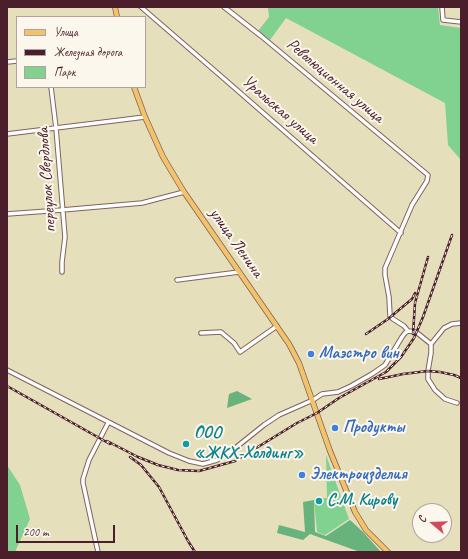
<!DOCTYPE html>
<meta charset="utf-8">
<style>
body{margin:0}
#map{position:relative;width:468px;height:559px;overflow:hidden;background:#e6dfbb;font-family:Caveat,sans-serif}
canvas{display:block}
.frame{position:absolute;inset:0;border:8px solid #4a1f2b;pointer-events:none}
.legend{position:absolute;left:16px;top:16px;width:130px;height:72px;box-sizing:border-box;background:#fbf7ec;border:1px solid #b4a19f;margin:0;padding:5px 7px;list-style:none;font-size:12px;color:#4a1f2b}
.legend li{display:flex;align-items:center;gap:8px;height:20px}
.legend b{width:20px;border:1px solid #b4a19f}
.north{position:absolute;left:412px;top:503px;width:40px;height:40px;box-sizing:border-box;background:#fbf7ec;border:1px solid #b4a19f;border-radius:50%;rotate:289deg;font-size:11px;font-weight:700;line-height:16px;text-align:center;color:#4a1f2b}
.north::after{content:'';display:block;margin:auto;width:14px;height:18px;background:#d1495b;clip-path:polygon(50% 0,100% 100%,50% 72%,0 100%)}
.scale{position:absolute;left:16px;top:525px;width:99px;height:18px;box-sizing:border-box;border:2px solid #4a1f2b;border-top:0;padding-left:5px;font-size:12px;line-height:14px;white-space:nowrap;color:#4a1f2b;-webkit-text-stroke:3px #fbf7ec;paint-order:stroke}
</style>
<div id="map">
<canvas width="468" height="559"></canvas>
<div class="frame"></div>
<ul class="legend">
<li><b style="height:5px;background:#f2c36a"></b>Улица</li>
<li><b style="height:5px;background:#4a1f2b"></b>Железная дорога</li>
<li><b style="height:11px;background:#81d191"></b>Парк</li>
</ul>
<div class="north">С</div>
<div class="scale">200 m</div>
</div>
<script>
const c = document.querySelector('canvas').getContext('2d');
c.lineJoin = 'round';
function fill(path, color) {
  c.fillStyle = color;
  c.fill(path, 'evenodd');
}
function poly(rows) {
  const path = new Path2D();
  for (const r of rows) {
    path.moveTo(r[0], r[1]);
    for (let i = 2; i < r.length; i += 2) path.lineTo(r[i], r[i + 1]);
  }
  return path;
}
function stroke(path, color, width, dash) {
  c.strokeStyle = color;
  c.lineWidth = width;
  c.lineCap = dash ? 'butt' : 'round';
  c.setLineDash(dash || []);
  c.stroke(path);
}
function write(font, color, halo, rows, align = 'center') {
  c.font = font + ' Caveat,sans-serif';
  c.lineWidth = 4;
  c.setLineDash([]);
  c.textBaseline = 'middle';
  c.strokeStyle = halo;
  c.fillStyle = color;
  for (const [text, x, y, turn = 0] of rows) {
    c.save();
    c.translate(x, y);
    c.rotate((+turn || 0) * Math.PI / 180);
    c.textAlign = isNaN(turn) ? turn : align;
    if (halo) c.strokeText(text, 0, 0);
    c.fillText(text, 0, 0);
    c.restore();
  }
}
const green = poly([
 [268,7,438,7,440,25,461,28,461,160,448,145,445,103,286,18,270,40,258,31,269,17],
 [326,455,349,519,325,535,317,532,314,499,327,498],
 [7,465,20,485,30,519,15,552,7,552]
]);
const forest = poly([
 [237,391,252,399,227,408,229,394],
 [314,500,315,532,326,536,350,520,363,532,381,552,360,552,310,534,303,540,277,533,279,525,305,532,303,502]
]);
const minor = poly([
 [141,7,222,77,401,233],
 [224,7,261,36,428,175,427,181,412,205,385,268,385,275,389,297,390,316,393,319,404,326,408,331],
 [442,7,443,20,461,22],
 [7,62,17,61],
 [51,87,56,128,65,237,62,262,62,272],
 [7,134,145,117],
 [7,214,62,210,142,203,184,192],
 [177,280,239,272],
 [201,333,221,332,234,343,240,352,277,326],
 [7,370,169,453,189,461,203,464,217,460,234,449,264,425,279,415,313,400,322,394,338,392,351,386,372,374,385,365,402,337,405,333,408,331,416,332,431,344],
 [457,403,445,399,435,390,428,379,428,371,431,353,431,344,444,328,452,324,461,323],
 [98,552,83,483,83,479,89,460,108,423]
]);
const major = poly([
 [115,7,117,17],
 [134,87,145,117,163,157,184,192,289,344,299,363,330,451,355,512,366,530,388,552]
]);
const rail = poly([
 [366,334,388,319,412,299,415,293],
 [413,334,415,303,428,257],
 [379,379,403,374,428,371,440,372,454,375,461,378],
 [7,386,110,444],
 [107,441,138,457,158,465,178,470,199,471,235,461,297,423,317,413,339,398,386,372,401,357,414,338,423,317,452,235],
 [130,457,141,465,159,487,188,541,195,552]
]);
const markers = [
 [311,354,4,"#3f7fe0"],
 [335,428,4,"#3f7fe0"],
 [186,444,4,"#0f9aa8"],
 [302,475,4,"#3f7fe0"],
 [319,501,4,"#0f9aa8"]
];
const streetNames = [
 ["Революционная улица",335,81,40],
 ["Уральская улица",280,110,41],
 ["переулок Свердлова",47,180,-94],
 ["улица Ленина",236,243,55]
];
const shopNames = [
 ["Маэстро вин",319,354],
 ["Продукты",343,428],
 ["Электроизделия",310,475]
];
const cultureNames = [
 ["ООО",194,434],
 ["«ЖКХ-Холдинг»",194,454],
 ["С.М. Кирову",327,501]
];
fill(green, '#81d191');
fill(forest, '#68b37b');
stroke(minor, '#81625d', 5.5);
stroke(major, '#81625d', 6);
stroke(minor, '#fff', 3.5);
stroke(major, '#f2c36a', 4.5);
stroke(rail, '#4a1f2b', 2.5);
stroke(rail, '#fbf7ec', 1, [3]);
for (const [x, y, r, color] of markers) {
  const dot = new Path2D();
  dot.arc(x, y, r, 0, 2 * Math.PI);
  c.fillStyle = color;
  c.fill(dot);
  stroke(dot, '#fbf7ec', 1.5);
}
write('17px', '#4a1f2b', '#fbf7ec', streetNames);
write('bold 17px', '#366cbe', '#fbf7ec', shopNames, 'left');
write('bold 17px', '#0d838f', '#fbf7ec', cultureNames, 'left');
</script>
